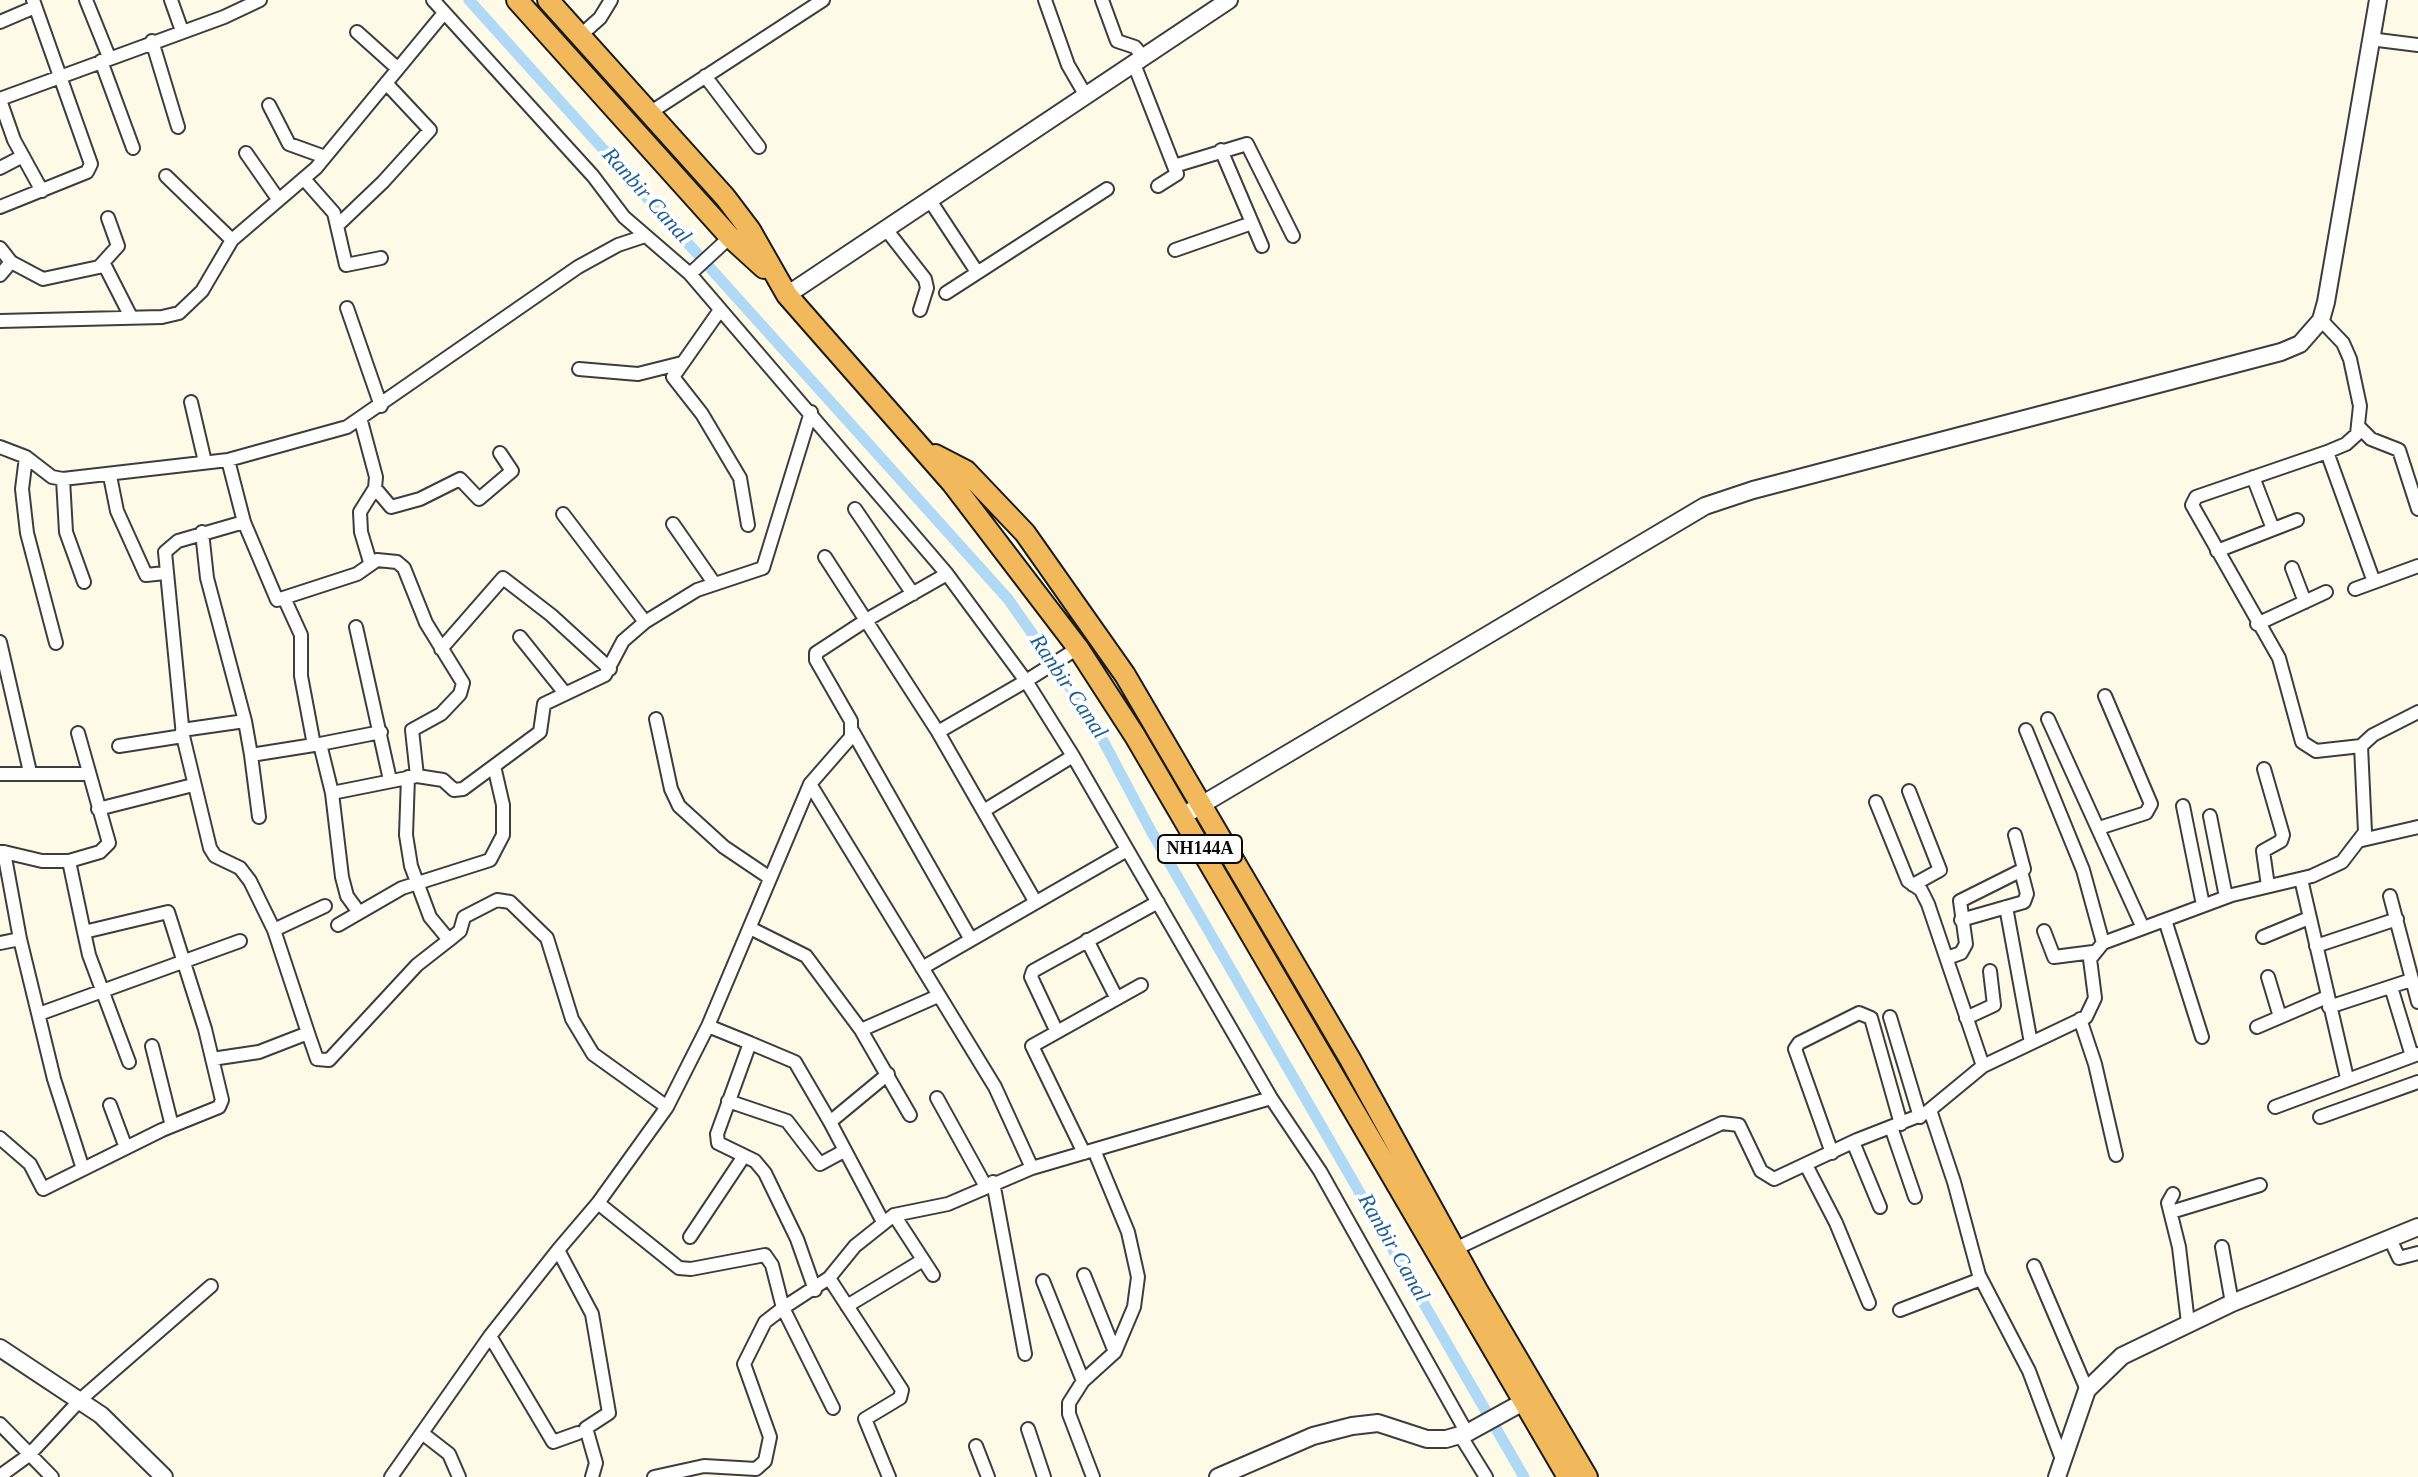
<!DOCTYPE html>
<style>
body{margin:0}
canvas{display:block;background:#fefae8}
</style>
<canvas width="2418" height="1477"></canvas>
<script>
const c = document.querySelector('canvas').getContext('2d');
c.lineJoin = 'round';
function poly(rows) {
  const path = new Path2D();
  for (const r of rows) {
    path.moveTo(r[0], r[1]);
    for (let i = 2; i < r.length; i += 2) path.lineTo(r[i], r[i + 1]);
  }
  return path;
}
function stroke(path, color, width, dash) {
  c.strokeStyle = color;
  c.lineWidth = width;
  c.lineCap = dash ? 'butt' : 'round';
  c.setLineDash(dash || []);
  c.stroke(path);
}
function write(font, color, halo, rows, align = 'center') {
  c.font = font + ' "Times New Roman",serif';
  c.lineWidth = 8;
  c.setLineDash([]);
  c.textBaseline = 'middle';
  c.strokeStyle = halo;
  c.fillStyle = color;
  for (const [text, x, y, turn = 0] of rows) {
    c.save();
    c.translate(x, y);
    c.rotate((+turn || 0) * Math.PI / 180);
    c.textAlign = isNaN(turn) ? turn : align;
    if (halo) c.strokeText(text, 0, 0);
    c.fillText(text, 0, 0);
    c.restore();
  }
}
const canal = poly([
 [469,0,1008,599,1090,716,1151,831,1524,1477]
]);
const minor = poly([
 [86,0,109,57],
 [171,0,182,31],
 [433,0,593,176,624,217,690,274,947,574],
 [1045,0,1068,65,1086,96],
 [1102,0,1117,41,1135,47,1144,58],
 [0,22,35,7],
 [357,32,397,68],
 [581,35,600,18,611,0],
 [2370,39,2418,45],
 [152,41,178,127],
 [101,61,133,148],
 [1134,64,1177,174,1158,186],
 [705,76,759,147],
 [0,99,224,17,260,0],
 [0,100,14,140,42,191],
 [269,105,289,144,325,157],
 [651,112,823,0],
 [1221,150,1262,246],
 [246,153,278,199],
 [1174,166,1247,144,1293,236],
 [0,168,23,156],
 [166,176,232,240],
 [304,179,334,213,346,265,381,258],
 [929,199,977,272],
 [0,207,87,172,91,164,33,0],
 [339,224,383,182,430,130,386,83],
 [885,228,925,279,927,288,920,310],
 [0,248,11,262,0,275],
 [1175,250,1252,223],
 [11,262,43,279,99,267,118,246,108,218],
 [104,264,131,317],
 [690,274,730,237],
 [946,293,1107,189],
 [347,308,381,406],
 [720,310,673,377,702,414,740,478,748,525],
 [2321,320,2343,343,2350,359,2360,406,2357,434,2346,444,2327,452,2196,497,2192,505,2279,658,2302,742,2316,751,2361,746],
 [0,321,162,317,179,313,202,291,232,240,316,168,444,13],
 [579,369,638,374,682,363],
 [191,402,205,462],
 [361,421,376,477,375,488,360,512,361,532,370,562],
 [2360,428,2371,439,2399,450,2418,509],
 [0,447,26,457,52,477,63,479,228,460,347,427,578,267,618,245,645,236],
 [2327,452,2374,582],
 [26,457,22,489,27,533,56,643],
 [110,476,117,511,146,575,165,573],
 [2253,477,2273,529],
 [63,479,66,532,84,582],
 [375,488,391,507,420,499,460,479,479,499,512,471,500,453],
 [855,509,913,594],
 [563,514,645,622],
 [244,522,277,600,357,574,377,560,397,562,404,568,426,623,463,683,460,694,441,714,412,730,417,776],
 [673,524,714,583],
 [202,532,207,578,245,721],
 [2217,551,2297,520],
 [825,557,938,732,1035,901],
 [2292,568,2305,602],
 [2355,589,2418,566],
 [285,600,301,635,301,676,314,745],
 [2257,624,2326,592],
 [356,627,390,780],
 [520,637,564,692],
 [0,642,30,772],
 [441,649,503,578,551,615,610,669],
 [656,719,671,789,679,806,724,847,770,878],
 [2048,719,2143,928],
 [182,730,245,721,251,755,320,744,332,793,342,877,347,896,358,911],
 [2026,730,2083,870,2103,943],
 [853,732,970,938],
 [938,732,1026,681,1073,756,1271,1098,1320,1171,1467,1433],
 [183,736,210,848,215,856,240,868,250,881,274,930,308,1033,259,1052,212,1059],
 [320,744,381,732],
 [119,746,183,736,165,552,178,541,244,522,228,460],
 [251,755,259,817],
 [2264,769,2283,835,2281,841,2263,851,2268,886],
 [0,774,86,774],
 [810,784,995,1087,1032,1168],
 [1909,791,1940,870,1913,885],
 [332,793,417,776,443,780,454,790,463,789,540,732,544,704,605,675,623,641,645,622,697,590,763,568,811,412],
 [1876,802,1908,881,1921,890,1928,904,1983,1066],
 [2183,806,2203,905],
 [98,809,193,785],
 [985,810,1073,756],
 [2210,816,2226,897],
 [2099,828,2146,813,2151,804,2105,696],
 [2362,840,2418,827],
 [0,852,4,852,20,939,54,1079,83,1169],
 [69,861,100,852,109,843,78,733],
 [2301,879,2347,1078],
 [2390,896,2418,1002],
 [2006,907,2031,1043],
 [1961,920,2024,902,2027,894,2021,871],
 [2165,920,2202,1037],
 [338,925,402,888,490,860,503,835,503,805,494,766],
 [750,928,806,956,861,1030,910,1115],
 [274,930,325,906],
 [2044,931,2054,957,2093,952],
 [84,932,89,955,129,1062],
 [2263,937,2309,918],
 [449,940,460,931,464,917,497,900,510,902,547,938,572,1019,593,1054,667,1107],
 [1087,940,1116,997],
 [0,943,20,939],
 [2316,946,2397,919],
 [1947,958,1961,953,1966,944,1960,901,2024,869,2015,835],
 [922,968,1127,850],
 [2268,977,2280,1017],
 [2391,987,2412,1056],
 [2329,1007,2411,980],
 [39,1014,240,941],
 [1890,1017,1920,1117],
 [1966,1018,1994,1005,1990,971],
 [2080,1019,2095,1064,2116,1155],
 [708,1026,750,1043,717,1134,718,1143,755,1161,765,1173,797,1239,815,1290],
 [2257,1027,2327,997],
 [861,1030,938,996],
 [1056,1030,1031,977,1033,971,1158,902],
 [308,1033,317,1059,329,1060,417,965,449,940,430,917,411,866,406,835,408,777],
 [750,1043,795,1062,830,1122],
 [152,1046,172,1126],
 [937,1098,985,1185],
 [728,1101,787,1121,820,1164,844,1151],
 [110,1105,126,1148],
 [2275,1107,2418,1054],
 [1930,1110,1954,1182,1979,1275,2029,1371,2063,1462],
 [2320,1117,2418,1082],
 [1891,1127,1915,1197],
 [0,1138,30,1164,43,1189,162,1130,219,1107,222,1100,205,1029,168,912,84,932,69,861,42,861,4,852],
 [1853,1142,1880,1207],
 [1084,1153,1032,1046,1141,985],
 [1832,1153,1795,1049,1799,1043,1859,1013,1871,1018,1901,1124],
 [1806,1165,1836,1223,1869,1303],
 [993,1182,1025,1354],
 [2173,1194,2168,1203,2179,1247,2188,1323],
 [598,1203,679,1268,691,1269,765,1255,772,1265,783,1308,829,1278,855,1246,894,1215,948,1204,1032,1168,1271,1098],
 [2171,1212,2260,1185],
 [894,1215,933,1275],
 [883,1222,830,1122,888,1074],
 [690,1237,744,1156],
 [2390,1239,2399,1258,2418,1253],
 [2222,1247,2232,1303],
 [1455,1249,1722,1123,1739,1125,1761,1171,1774,1179,1857,1140,1926,1113,1983,1066,2086,1017,2095,998,2090,959,2103,943,2232,895,2312,876,2342,862,2365,832,2361,746,2373,735,2418,712],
 [2034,1266,2087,1390],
 [1084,1275,1115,1352],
 [829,1278,902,1390,900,1398,865,1419,889,1477],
 [1043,1281,1083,1381],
 [847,1306,923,1260],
 [1900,1310,1981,1279],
 [490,1336,553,1442,578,1433],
 [0,1424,52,1477],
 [1028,1429,1044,1477],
 [422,1433,449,1454,459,1477],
 [1460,1435,1486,1477],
 [976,1446,988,1477],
 [0,1476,29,1455,81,1399,211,1286],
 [391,1477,490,1336,558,1250],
 [592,1477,596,1463,586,1428,609,1413,592,1314,558,1250,598,1203,667,1107,708,1026,810,784,851,737,851,721,816,660,816,653,868,619,947,574,1026,681,1078,648],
 [654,1477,704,1466,756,1469,765,1461,770,1437,744,1364,765,1322,783,1308,833,1408],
 [1093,1477,1069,1414,1069,1403,1083,1381,1115,1352,1134,1307,1138,1277,1128,1232,1094,1150]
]);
const tertiary = poly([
 [787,295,1229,0],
 [1181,817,1705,506,1753,490,2281,352,2300,344,2321,320,2326,302,2378,0],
 [0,1348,101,1415,164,1477],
 [1218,1477,1313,1436,1352,1426,1378,1423,1427,1439,1446,1439,1467,1433,1534,1396],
 [2057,1477,2087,1390,2122,1356,2232,1303,2418,1227]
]);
const trunk = poly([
 [517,0,730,237,764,268],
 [548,0,725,197,750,230,787,295,952,483,1078,648,1135,736,1568,1477],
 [935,455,966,471,1025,533,1125,675,1350,1059,1477,1290,1587,1477]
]);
const shields = [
 [1200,849,84]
];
const shieldNames = [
 ["NH144A",1200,849]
];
const waterNames = [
 ["Ranbir Canal",646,196,48],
 ["Ranbir Canal",1068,687,56],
 ["Ranbir Canal",1393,1248,60]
];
stroke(canal, '#afd9f4', 11);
stroke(minor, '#3d3d3d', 16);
stroke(tertiary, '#3d3d3d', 20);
stroke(trunk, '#1b1b1b', 24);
stroke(minor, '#fff', 12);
stroke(tertiary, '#fff', 16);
stroke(trunk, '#f2b85c', 20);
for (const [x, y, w] of shields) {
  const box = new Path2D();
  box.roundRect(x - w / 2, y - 14, w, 28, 6);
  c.fillStyle = '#fff';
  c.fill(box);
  stroke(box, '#0a0a0a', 2);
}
write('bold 18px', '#0a0a0a', null, shieldNames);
write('italic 22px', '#195f96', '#fff', waterNames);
</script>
